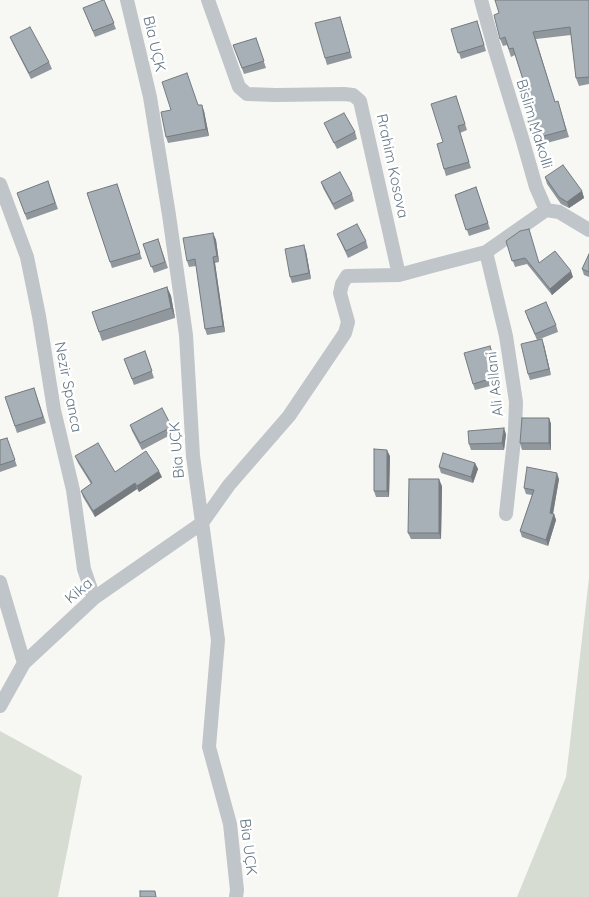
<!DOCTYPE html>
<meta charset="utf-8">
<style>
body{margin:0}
canvas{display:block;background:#f7f7f4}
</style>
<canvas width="589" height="897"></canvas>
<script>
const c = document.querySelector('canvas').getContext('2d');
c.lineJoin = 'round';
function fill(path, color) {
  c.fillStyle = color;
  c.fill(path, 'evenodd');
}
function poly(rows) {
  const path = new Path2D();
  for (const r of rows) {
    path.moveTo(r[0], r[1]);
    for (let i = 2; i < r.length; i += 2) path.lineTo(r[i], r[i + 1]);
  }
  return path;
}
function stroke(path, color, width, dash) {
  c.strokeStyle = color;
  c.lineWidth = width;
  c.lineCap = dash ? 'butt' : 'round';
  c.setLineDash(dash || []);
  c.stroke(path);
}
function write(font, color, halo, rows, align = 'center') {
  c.font = font + ' Quicksand,sans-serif';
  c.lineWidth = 5;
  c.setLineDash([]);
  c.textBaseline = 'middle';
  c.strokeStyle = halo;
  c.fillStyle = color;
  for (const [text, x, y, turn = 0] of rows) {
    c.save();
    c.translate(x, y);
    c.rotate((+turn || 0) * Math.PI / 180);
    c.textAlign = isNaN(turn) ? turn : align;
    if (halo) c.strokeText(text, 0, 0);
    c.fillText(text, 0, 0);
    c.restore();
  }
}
const green = poly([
 [589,578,589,897,517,897,566,777],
 [0,731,82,776,58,897,0,897]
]);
const minor = poly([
 [127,0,150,97,169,215,186,335,193,456,218,640,209,747,230,824,237,890,236,897],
 [208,0,239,87,247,94,276,95,344,94,353,95,360,101,399,275],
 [481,0,495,50,522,138,536,187,546,210,559,212,589,230],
 [0,184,27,257,39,316,54,410,73,490,84,569,94,598],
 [486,252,506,336,516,402,515,431,506,514],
 [0,582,24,663],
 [0,706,24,663,94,598,202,523,229,485,289,416,345,333,348,322,340,293,342,284,347,276,399,275,432,266,486,252,546,210]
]);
const wall = poly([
 [104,0,116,29,95,37,83,8],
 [589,0,589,84,579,86,576,78,571,35,536,39,555,102,560,108,569,137,536,146,533,139,532,108,515,55,511,57,507,45,503,46,500,39],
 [477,21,486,51,461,59,451,29],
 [342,23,352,58,327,65,325,58],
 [10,37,49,62,52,69,31,79,13,44],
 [256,38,266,68,244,74,233,45],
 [456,96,467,130,460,133,471,168,446,176,444,169,443,142],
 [198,105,204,111,209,136,168,143,166,137],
 [324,123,355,132,357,139,337,149],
 [545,177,582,191,584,198,569,208,561,204,547,184],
 [48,181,58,209,27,220,17,193],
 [321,182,352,194,354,201,335,210,323,188],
 [117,184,142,259,112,268,87,193],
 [476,187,490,229,469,236,455,195],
 [213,233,216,240,219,262,215,263,225,332,207,335,205,329,196,266,189,267,187,261],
 [337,234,366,241,368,248,348,258],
 [158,239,168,268,154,273,143,244],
 [506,241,540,263,573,277,552,295,527,264,515,267],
 [306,251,311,279,292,283,290,277],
 [589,254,589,277,584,275,582,269],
 [167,287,171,296,175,318,102,341,92,312],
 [527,317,556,325,558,332,537,340,544,345,551,375,530,380,528,374,537,340],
 [145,351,154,378,134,385,124,359],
 [492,352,501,383,475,390,473,384],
 [34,388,46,423,17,433,5,397],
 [549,418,551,424,551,450,522,450,520,443],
 [130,425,172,427,174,433,142,450,132,431],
 [506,434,504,450,471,450,469,444],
 [7,438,17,466,0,472,0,440],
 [75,456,115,472,162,477,139,492,137,489,95,517,83,497,81,491,91,484,78,463],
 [390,456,389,497,376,497,374,491],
 [475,463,478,469,473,483,441,473,439,467],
 [559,479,553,514,554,514,556,520,548,546,522,537,520,531,532,495,526,494,524,488],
 [442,486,441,539,411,539,408,533]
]);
const shadedWall = poly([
 [202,105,204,111,209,136,206,129],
 [582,191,584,198,569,208,567,202],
 [213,233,216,240,219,262,217,256],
 [304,245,306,251,311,279,309,273],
 [213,257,215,263,225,332,223,326],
 [571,271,573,277,552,295,550,289],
 [167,287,171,296,175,318,171,308],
 [542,339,544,345,551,375,549,369],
 [549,418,551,424,551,450,549,443],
 [504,428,506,434,504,450,502,443],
 [387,450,390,456,389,497,387,491],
 [475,463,478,469,473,483,471,477],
 [159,471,162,477,139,492,137,486],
 [557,473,559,479,552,519,550,513],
 [439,479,442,486,441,539,439,533],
 [135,483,137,489,95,517,93,511],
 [554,514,556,520,548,546,546,540]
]);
const building = poly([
 [103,0,104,0,114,23,93,31,83,8,103,0],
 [495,0,589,0,589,77,576,78,570,27,533,32,555,102,558,101,566,130,533,139,525,110,532,108,513,48,509,49,505,37,500,39,494,15,499,13,495,0],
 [340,17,350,52,325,58,315,23,340,17],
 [477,21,484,45,458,53,451,29,477,21],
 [30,27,49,62,29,73,10,37,30,27],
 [256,38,264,61,242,68,233,45,256,38],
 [187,73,198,105,202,105,206,129,166,137,161,112,171,110,162,82,187,73],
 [456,96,465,124,458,126,469,162,444,169,437,144,443,142,431,104,456,96],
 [344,113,355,132,334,143,324,123,344,113],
 [563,165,582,191,567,202,559,197,545,177,563,165],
 [340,172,352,194,333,204,321,182,340,172],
 [48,181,55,203,25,214,17,193,48,181],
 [117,184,140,253,110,262,87,193,117,184],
 [476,187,488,223,466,230,455,195,476,187],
 [357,224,366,241,346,251,337,234,357,224],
 [529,229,539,263,555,251,571,271,550,289,525,258,512,261,506,241,520,231,529,229],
 [213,233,217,256,213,257,223,326,205,329,195,259,187,261,183,238,213,233],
 [158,239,165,262,151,267,143,244,158,239],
 [304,245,309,273,290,277,285,249,304,245],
 [589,254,589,272,582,269,589,254],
 [167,287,171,308,99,332,92,312,167,287],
 [546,302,556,325,535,334,525,311,546,302],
 [542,339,549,369,528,374,521,344,542,339],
 [490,346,499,376,473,384,464,353,490,346],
 [145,351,152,371,132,379,124,359,145,351],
 [34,388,43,417,15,426,5,397,34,388],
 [162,408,172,427,140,443,130,425,162,408],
 [522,418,549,418,549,443,520,443,522,418],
 [504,428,502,443,469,444,468,431,504,428],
 [7,438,15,460,0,465,0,440,7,438],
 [98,443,115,472,146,451,159,471,137,486,135,483,93,511,81,491,92,483,75,456,98,443],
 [374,449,387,450,387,491,374,491,374,449],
 [443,453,475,463,471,477,439,467,443,453],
 [527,467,557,473,550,513,554,514,546,540,520,531,534,490,524,488,527,467],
 [409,479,439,479,439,533,408,533,409,479],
 [140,891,155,891,156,897,140,897,140,891]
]);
const streetNames = [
 ["Bia UÇK",154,44,77],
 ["Bislim Makolli",534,124,73],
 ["Rrahim Kosova",392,166,78],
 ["Ali Asllani",495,384,-96],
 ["Nezir Spanca",68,387,79],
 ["Bia UÇK",177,450,-95],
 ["Kika",79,591,-40],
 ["Bia UÇK",248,847,83]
];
fill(green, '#d7dcd3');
stroke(minor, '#c0c5c9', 14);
fill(wall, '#90979d');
fill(shadedWall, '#757b7f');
fill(building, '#a7b0b6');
stroke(building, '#757b7f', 1);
write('15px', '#657886', '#fff', streetNames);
</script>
